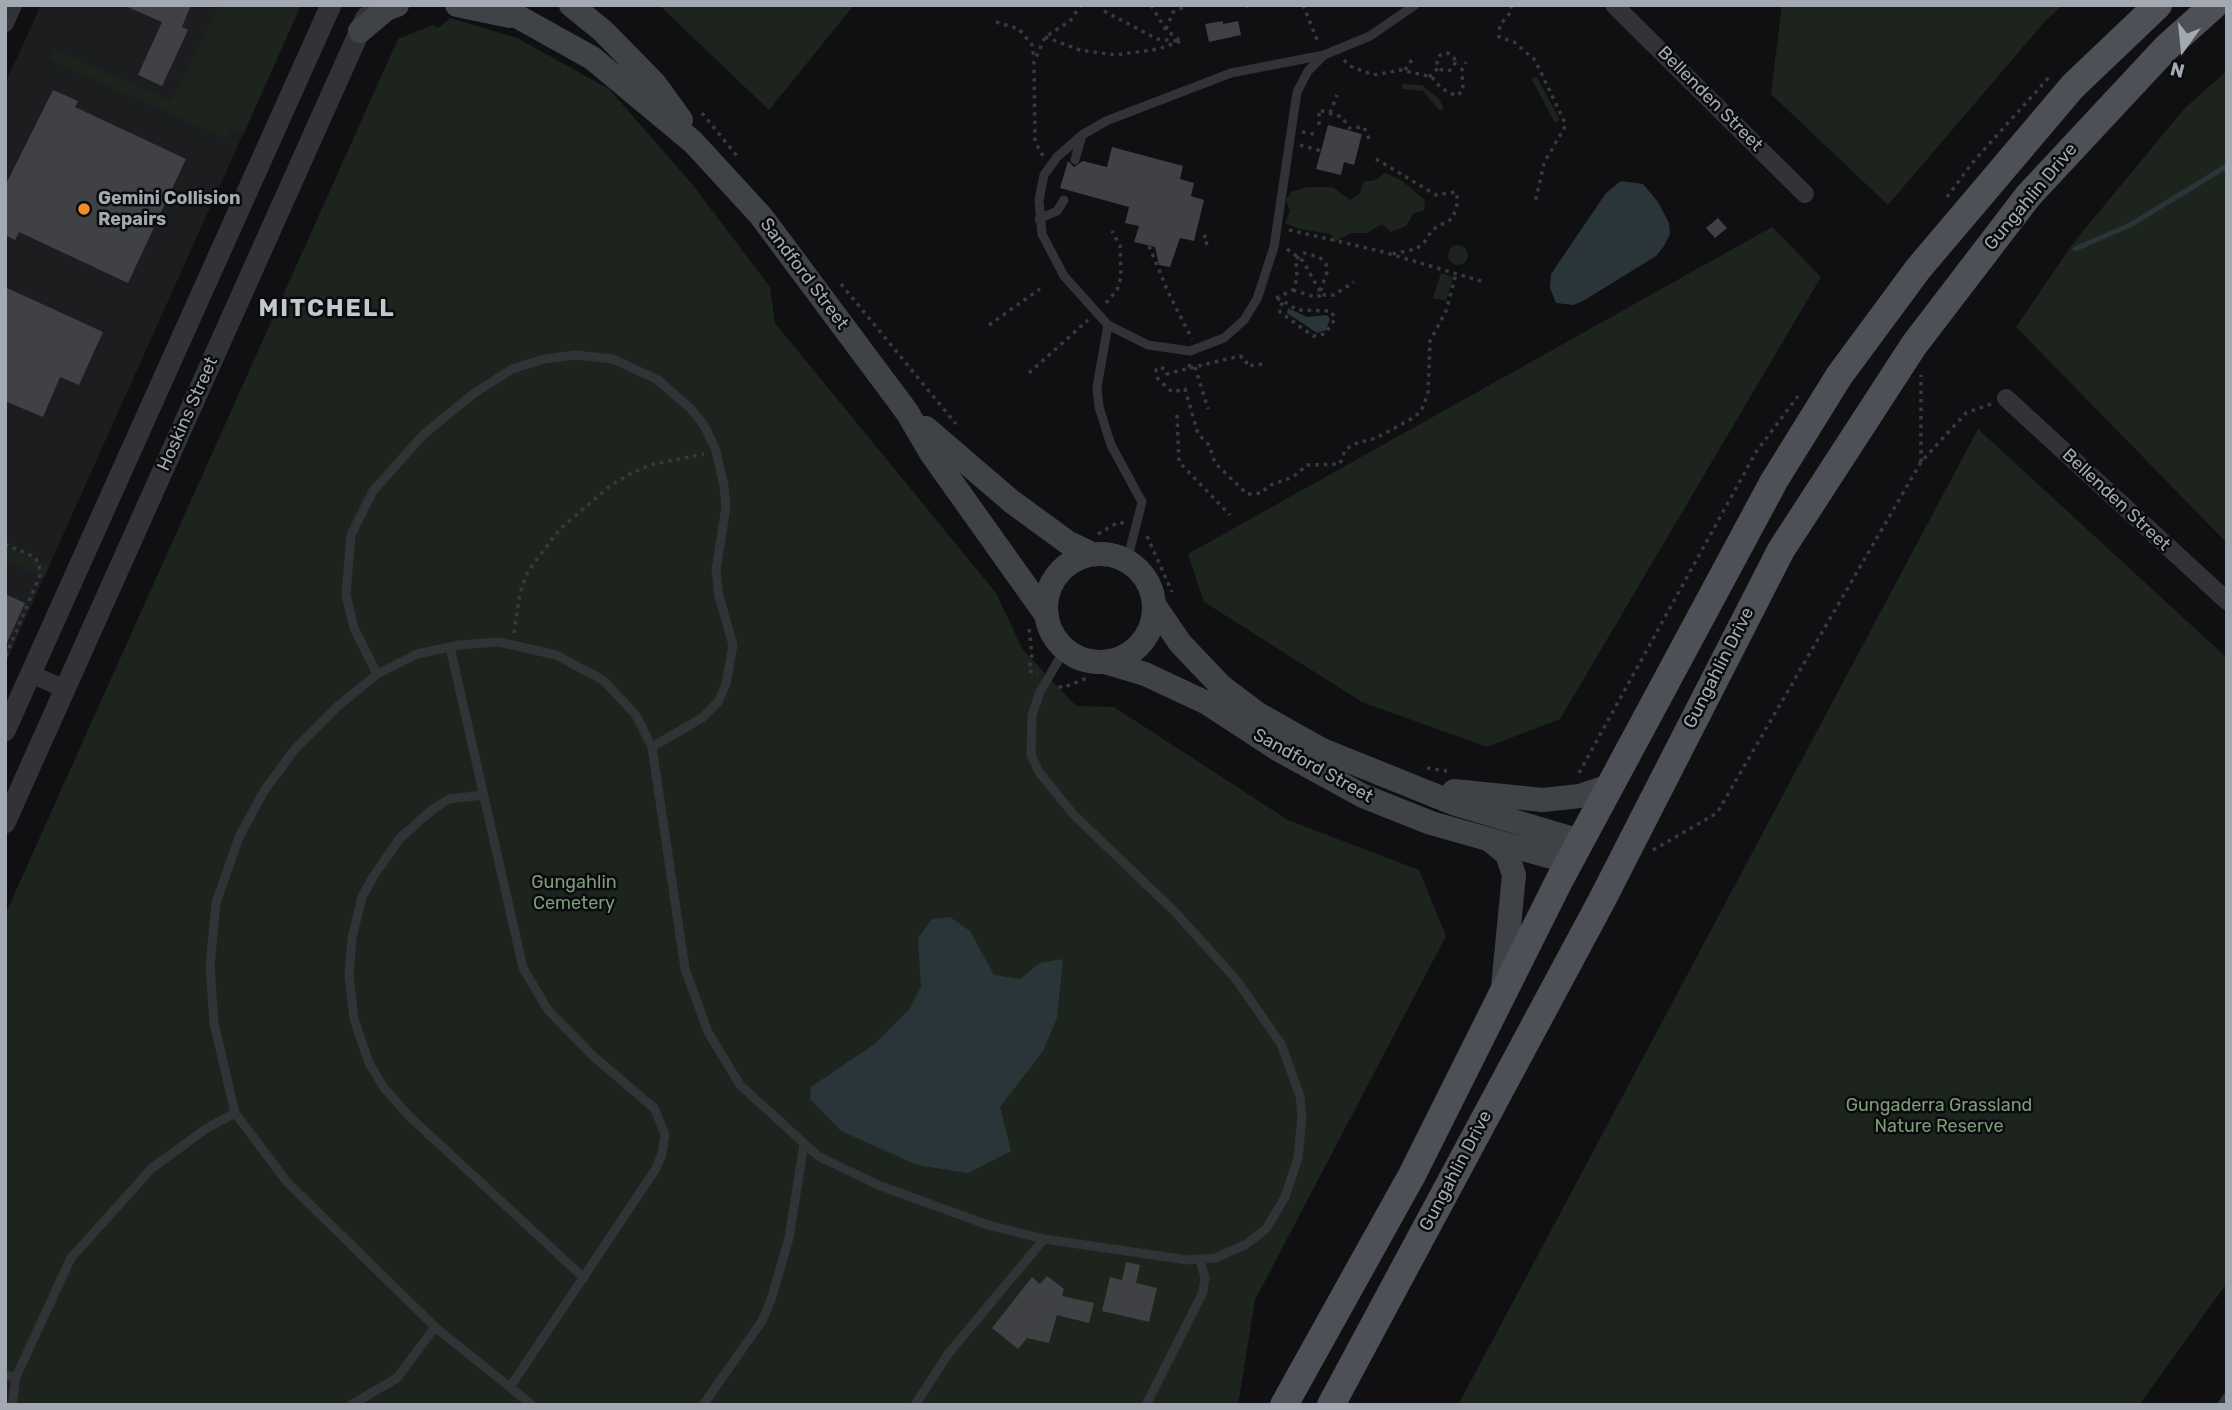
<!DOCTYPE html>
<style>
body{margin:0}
#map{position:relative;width:2232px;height:1410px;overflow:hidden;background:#101012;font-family:Rubik,sans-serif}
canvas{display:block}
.frame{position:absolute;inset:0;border:7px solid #a2a9b2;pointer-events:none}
.north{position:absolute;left:2148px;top:14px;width:70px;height:70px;-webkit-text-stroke:5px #0b0b0d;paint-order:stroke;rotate:195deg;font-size:19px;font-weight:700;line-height:28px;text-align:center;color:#a2a9b2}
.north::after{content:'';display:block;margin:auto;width:24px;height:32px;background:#a2a9b2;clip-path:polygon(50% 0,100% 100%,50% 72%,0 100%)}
</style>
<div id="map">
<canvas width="2232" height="1410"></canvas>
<div class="frame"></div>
<div class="north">N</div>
</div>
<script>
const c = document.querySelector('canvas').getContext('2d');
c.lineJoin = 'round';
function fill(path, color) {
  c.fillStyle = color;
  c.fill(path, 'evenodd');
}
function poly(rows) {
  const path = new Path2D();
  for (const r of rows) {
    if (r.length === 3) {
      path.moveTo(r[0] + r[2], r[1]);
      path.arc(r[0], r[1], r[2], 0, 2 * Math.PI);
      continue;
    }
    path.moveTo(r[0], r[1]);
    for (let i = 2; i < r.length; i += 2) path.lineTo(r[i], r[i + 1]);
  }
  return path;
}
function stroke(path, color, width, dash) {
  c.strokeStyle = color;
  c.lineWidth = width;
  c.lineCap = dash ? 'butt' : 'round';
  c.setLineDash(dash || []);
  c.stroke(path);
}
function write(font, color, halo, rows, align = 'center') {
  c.font = font + ' Rubik,sans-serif';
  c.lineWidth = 5;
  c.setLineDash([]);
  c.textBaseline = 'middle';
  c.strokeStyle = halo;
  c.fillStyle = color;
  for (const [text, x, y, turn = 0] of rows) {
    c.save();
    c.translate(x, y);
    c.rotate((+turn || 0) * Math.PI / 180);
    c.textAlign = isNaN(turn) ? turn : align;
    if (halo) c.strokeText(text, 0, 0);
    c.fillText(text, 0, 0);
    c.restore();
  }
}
const built = poly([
 [41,5,301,5,5,664,5,84]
]);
const green = poly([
 [220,5,301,5,244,133,232,128,227,139,50,60,55,50,172,101],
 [659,5,854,5,769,110],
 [1782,5,2063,5,2046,20,1888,205,1771,94],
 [450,18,517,38,609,89,692,184,770,287,775,323,996,593,1023,650,1076,706,1114,707,1288,820,1419,870,1446,936,1255,1300,1238,1405,5,1405,5,915,398,39,433,25,438,28],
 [2227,71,2227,543,2016,327,2074,242,2184,109],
 [1537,77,1560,120,1555,123,1531,78],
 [1402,84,1422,85,1439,99,1444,109,1440,111,1423,91,1402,89],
 [1385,173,1401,180,1425,200,1424,210,1413,214,1406,226,1391,232,1382,224,1367,233,1351,233,1335,242,1331,234,1299,229,1285,223,1290,211,1286,200,1291,192,1307,187,1332,187,1350,200,1360,193,1363,182,1376,180],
 [1772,227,1821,277,1560,719,1487,747,1362,702,1204,602,1188,554],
 [1458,255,10],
 [1441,273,1453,277,1446,301,1433,298],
 [1978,429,2227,658,2227,1283,2139,1405,1458,1405],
 [5,546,49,566,44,578,5,560]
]);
const water = poly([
 [1621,181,1643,184,1658,202,1669,223,1670,234,1664,246,1656,256,1583,301,1573,305,1556,303,1550,288,1551,274,1606,193],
 [1288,308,1307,317,1327,315,1330,319,1326,330,1317,333,1287,313],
 [950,917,970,931,994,975,1020,979,1040,963,1063,959,1057,1018,1043,1051,1000,1107,1011,1151,968,1173,917,1165,841,1131,810,1099,811,1087,876,1043,910,1008,921,987,918,938,932,919]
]);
const stream = poly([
 [2075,249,2130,225,2227,166]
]);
const building = poly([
 [123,5,191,5,182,27,188,30,162,86,138,75,162,22],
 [1223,21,1223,24,1238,21,1241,35,1209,42,1205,24],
 [53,90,78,101,75,107,186,159,128,283,19,232,15,240,5,235,5,186],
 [1328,125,1362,134,1354,165,1344,162,1341,175,1316,169],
 [1112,147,1183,166,1180,179,1194,183,1191,196,1204,200,1194,241,1180,238,1170,267,1159,265,1155,247,1134,242,1139,226,1125,223,1129,207,1060,188,1068,161,1074,167,1083,161,1107,167],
 [1718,218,1727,228,1715,238,1706,228],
 [5,287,103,332,79,385,60,377,43,417,5,401],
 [5,594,25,603,5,647],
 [1126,1262,1140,1265,1136,1283,1157,1288,1149,1322,1102,1311,1110,1277,1122,1280],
 [1047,1276,1064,1289,1062,1296,1094,1303,1089,1323,1057,1315,1049,1343,1027,1338,1018,1349,992,1328,1032,1277,1040,1284]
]);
const path = poly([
 [1151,5,1166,30,1179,40],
 [1246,5,1248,7],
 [1303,5,1318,42],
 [1511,5,1511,12,1500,25,1499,37,1514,42,1535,60,1566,125,1544,163,1535,203],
 [1104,11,1157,39,1179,41],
 [996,22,1019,29,1032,45,1034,59],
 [1166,29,1173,12,1189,5],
 [1045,37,1080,50,1115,55,1158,49,1181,41],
 [1446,62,9],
 [1344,60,1350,66,1373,75,1401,70,1432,77,1441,88,1456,96,1463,91,1462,69,1466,62],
 [1405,70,1413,58],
 [1429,77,1439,67],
 [702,113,737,156],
 [1330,113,1337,95],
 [1319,125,1319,110,1342,117,1349,128,1364,127,1369,139],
 [1302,132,1314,134],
 [1300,145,1321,151],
 [1043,156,1035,142,1034,62,1045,37,1070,21,1081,5],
 [1376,159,1436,195,1456,192,1458,201,1453,218,1432,230,1424,243,1416,249,1392,254],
 [1947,197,1973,162,2051,75],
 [1289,230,1380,251,1481,281],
 [1203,236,1207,237,1206,249],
 [1149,246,1168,292,1192,339],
 [1287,249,1303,261,1322,295,1334,295,1354,282],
 [841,284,956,424],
 [1293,290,1315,297,1322,295],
 [1276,298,1293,290,1297,278,1296,259,1304,253,1319,257,1326,264,1327,272,1320,292],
 [1277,298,1290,305,1297,310,1331,311,1335,319,1325,334,1313,336,1280,312,1279,307,1284,302],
 [1106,303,1117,290,1121,277,1120,246,1112,231],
 [989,325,1040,289],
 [1189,364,1190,368,1167,374,1165,369,1159,367,1156,370,1158,379,1172,392,1185,389,1198,434,1209,445,1215,463,1247,494,1262,493,1268,486,1293,477,1307,465,1340,464,1345,450,1354,444,1376,438,1413,418,1421,411,1428,394,1430,341,1446,311,1456,274],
 [1195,367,1208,409],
 [1190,368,1240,356,1246,360,1247,366,1263,364],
 [1029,373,1088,320],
 [1177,415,1179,462,1230,515],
 [1921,462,1921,375],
 [1098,534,1119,522,1125,524],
 [1147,536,1172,592],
 [5,544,34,557,39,563,40,575,5,658],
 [1029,629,1032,654,1029,671,1038,673],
 [514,633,520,593,528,571,560,529,611,485,632,473,650,465,704,454],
 [1059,686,1062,688,1090,677],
 [1427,768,1447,771],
 [1579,773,1756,452,1798,396],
 [1653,850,1717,813,1921,462,1966,413,1991,404]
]);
const service = poly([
 [1324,55,1308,71,1297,92,1274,247,1257,299,1244,320,1224,338,1190,351,1148,345,1108,325,1064,276,1042,234,1039,200,1044,175,1057,157,1082,135,1106,121,1231,73,1324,55,1370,36,1415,5],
 [1075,160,1082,135],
 [1039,219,1057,211,1064,200],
 [1108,325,1097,387,1099,407,1111,445,1142,502,1127,561],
 [450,647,523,968,548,1010,593,1056,654,1108,665,1134,662,1154,655,1170,510,1387],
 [377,674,354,628,346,595,351,535,373,491,423,435,473,394,512,369,544,359,575,355,613,359,658,380,691,409,705,427,716,451,724,486,726,507,716,570,719,596,733,645,726,684,718,702,702,718,652,747],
 [484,795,449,799,432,810,400,838,373,877,362,897,352,938,349,976,354,1019,369,1063,384,1088,410,1117,584,1278],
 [5,1375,16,1377],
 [12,1405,16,1377,71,1258,152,1168,207,1128,235,1113],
 [351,1405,397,1378,435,1327],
 [532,1405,435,1327,287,1182,235,1113,214,1023,210,966,216,903,239,837,264,791,295,749,337,707,377,674,417,654,459,645,499,642,556,655,603,680,636,715,652,747,685,969,708,1032,740,1085,818,1156,878,1185,988,1225,1044,1239],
 [703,1405,762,1321,771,1300,789,1238,804,1144],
 [915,1405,948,1354,1044,1239,1188,1260,1215,1258,1245,1245,1266,1229,1285,1197,1298,1158,1302,1117,1300,1096,1281,1044,1235,978,1174,911,1073,814,1039,772,1031,755,1032,715,1040,692,1065,649],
 [1146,1405,1203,1292,1205,1277,1200,1261],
 [2222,1405,2227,1397]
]);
const minor = poly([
 [1614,5,1805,194],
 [5,23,13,5],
 [2006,398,2227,601],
 [31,674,65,689]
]);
const tertiary = poly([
 [5,731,331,5],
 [5,823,366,17]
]);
const secondary = poly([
 [457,5,510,16],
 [497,5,592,58,693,142,761,216,907,412,931,453,1047,616],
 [571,5,603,31,655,84,681,120],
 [360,31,386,9,397,5],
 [926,428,1011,501,1067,542,1092,554],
 [1100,608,54],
 [1155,606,1180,643,1221,686,1258,714,1322,750,1456,804,1580,841],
 [1105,662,1145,674,1207,703,1279,750,1363,796,1431,823,1569,862],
 [1454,791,1543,800,1580,796,1610,786],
 [1491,841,1507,854,1514,875,1503,987]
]);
const primary = poly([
 [1284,1405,1412,1175,1560,879,1774,481,1839,376,1918,269,2073,86,2158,5],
 [1331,1405,1602,900,1781,550,1914,345,2028,196,2166,48,2214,5]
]);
const markers = [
 [84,209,7,"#ef8d2b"]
];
const streetNames = [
 ["Bellenden Street",1710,99,45],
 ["Gungahlin Drive",2031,197,-50],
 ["Sandford Street",804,274,53],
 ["Hoskins Street",188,414,-66],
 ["Bellenden Street",2116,500,43],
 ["Gungahlin Drive",1719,668,-63],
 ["Sandford Street",1313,766,29],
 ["Gungahlin Drive",1456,1171,-62]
];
const poiNames = [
 ["Gemini Collision",98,199],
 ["Repairs",98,220]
];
const parkNames = [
 ["Gungahlin",574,883],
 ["Cemetery",574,904],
 ["Gungaderra Grassland",1939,1106],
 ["Nature Reserve",1939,1127]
];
const districtNames = [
 ["MITCHELL",327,309]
];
fill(built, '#1c1d1f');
fill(green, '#1d241d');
fill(water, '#2a353a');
stroke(stream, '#2a353a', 5);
fill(building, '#3f4145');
stroke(path, '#373a3e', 3.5, [3.5, 5]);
stroke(service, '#313337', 9);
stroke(minor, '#313337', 18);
stroke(tertiary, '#313337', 21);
stroke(secondary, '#3f4247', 24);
stroke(primary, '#4d5056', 28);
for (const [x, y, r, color] of markers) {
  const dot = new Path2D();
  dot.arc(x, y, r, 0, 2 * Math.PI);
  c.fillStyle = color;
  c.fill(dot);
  stroke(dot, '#0b0b0d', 2.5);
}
write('18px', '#a2a9b2', '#0b0b0d', streetNames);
write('bold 18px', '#a2a9b2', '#0b0b0d', poiNames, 'left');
write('18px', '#7c9d78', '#0b0b0d', parkNames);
c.letterSpacing = '2px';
write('bold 24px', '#c2c8ce', '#0b0b0d', districtNames);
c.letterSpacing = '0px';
</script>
